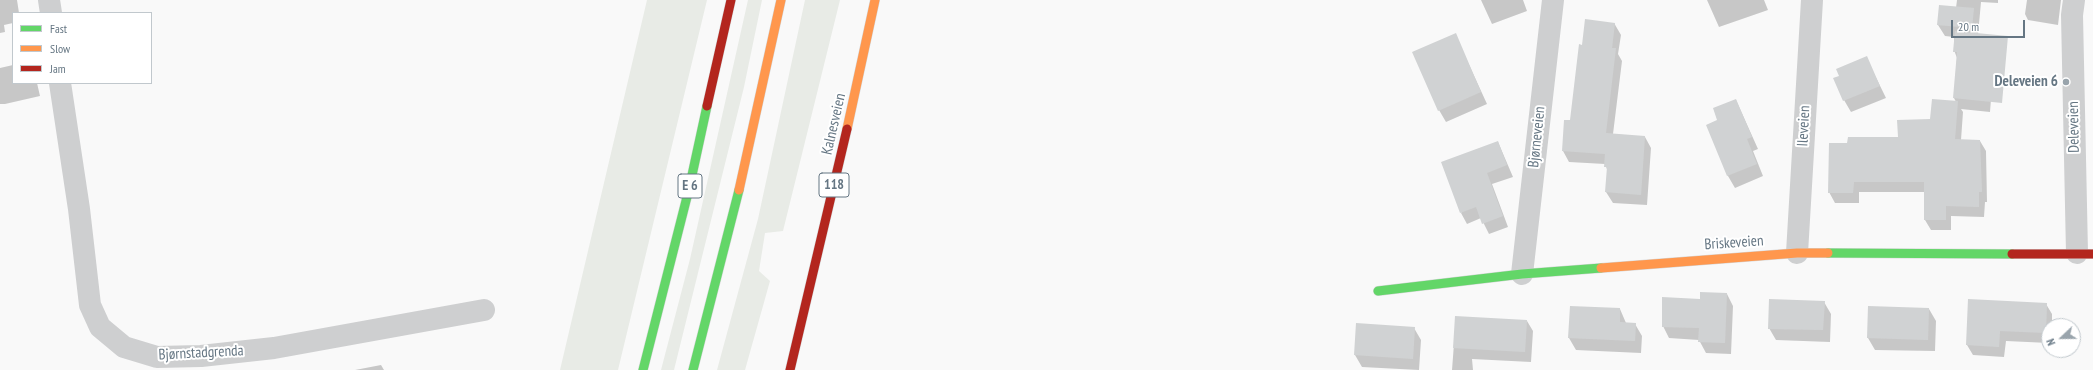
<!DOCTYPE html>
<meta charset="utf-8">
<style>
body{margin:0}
#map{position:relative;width:2093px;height:370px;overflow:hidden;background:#f9f9f9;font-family:"PT Sans Narrow",sans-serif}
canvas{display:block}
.legend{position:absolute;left:12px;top:12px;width:140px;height:72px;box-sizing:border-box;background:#fff;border:1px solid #c1c8cd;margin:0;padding:5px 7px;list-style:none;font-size:12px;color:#657683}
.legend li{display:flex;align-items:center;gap:8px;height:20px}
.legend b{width:20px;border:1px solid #c1c8cd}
.north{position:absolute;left:2041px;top:318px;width:40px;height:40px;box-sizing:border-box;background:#fff;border:1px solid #c1c8cd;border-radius:50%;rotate:248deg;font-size:11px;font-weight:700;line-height:16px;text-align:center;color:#657683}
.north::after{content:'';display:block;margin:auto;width:14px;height:18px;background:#99a4ac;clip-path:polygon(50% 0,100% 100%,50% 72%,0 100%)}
.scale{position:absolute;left:1951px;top:20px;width:74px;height:18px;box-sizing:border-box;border:2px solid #657683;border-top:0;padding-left:5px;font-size:12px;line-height:14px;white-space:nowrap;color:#657683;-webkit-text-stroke:3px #fff;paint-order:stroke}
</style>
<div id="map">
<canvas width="2093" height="370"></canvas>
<ul class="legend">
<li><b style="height:5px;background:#63d668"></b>Fast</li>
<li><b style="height:5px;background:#ff974d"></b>Slow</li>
<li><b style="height:5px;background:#b3261e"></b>Jam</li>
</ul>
<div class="north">N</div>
<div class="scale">20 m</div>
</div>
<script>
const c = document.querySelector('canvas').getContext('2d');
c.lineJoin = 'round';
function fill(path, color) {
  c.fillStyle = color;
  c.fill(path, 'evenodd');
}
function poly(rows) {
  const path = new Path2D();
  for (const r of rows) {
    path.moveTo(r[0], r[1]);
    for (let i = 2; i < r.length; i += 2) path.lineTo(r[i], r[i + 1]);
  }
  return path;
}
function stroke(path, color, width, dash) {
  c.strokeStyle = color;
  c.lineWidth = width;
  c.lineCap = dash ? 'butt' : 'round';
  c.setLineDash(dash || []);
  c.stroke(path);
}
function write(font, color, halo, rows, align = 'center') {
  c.font = font + ' "PT Sans Narrow",sans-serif';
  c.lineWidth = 4;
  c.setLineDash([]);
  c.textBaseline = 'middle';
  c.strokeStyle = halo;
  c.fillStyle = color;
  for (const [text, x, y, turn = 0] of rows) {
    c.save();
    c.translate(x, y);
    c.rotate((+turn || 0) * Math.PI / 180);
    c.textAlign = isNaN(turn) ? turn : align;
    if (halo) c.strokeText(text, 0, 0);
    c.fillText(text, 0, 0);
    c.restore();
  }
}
const green = poly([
 [647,0,707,0,618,370,560,370],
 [748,0,762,0,744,87,674,370,661,370,690,259],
 [805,0,840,0,783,231,765,233,759,271,770,281,745,370,717,370,758,219]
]);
const shadow = poly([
 [0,0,17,0,19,13,13,13,13,23,4,25,5,32,0,33],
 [1481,0,1523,0,1527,11,1492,24],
 [1707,0,1764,0,1768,10,1719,27],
 [1957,0,1998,0,1998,3,1981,2,1978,35,1995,46,1990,112,1961,109,1963,112,1961,140,1980,141,1986,151,1987,202,1985,202,1984,217,1951,216,1951,230,1931,230,1925,220,1925,192,1859,192,1859,203,1835,203,1829,192,1848,144,1899,138,1931,120,1956,102,1954,98,1957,58,1954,50,1954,37,1945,36,1938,25,1956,8],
 [2027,0,2061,0,2058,25,2028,20,2025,14],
 [1614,23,1621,35,1618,54,1622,61,1613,134,1645,137,1651,148,1647,205,1613,203,1606,192,1608,172,1605,164,1569,162,1563,151,1571,121,1583,46],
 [1455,34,1487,104,1446,122,1439,110],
 [1866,57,1886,98,1851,112,1844,100,1840,76],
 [13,65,13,83,37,83,40,96,5,104,0,104,0,68],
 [1736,100,1758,149,1753,151,1763,176,1735,188,1728,176,1707,125,1719,120],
 [1498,142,1513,177,1492,184,1508,227,1489,234,1481,218,1467,224,1461,213],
 [1727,294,1733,306,1731,354,1706,353,1699,340,1669,338,1663,326,1701,300],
 [1824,302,1831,314,1830,342,1776,340,1769,328],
 [2046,304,2052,314,2052,326,2049,326,2049,343,2006,341,2004,357,1973,355,1967,345],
 [1571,307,1620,309,1626,323,1635,324,1642,336,1641,353,1576,350,1569,338],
 [1929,309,1936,321,1935,351,1875,350,1868,338],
 [1456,317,1527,321,1533,331,1531,362,1472,359,1473,370,1452,370],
 [1414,328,1421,340,1419,370,1362,367,1355,355],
 [381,365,384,370,355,370]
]);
const building = poly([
 [1939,5,1974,8,1972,28,1937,25],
 [1585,19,1615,23,1612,48,1616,48,1606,133,1645,136,1641,195,1605,192,1607,167,1604,167,1605,154,1562,151,1564,120,1570,120,1579,44,1582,45],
 [1955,31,2008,36,2002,103,1953,98,1957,52,1953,52],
 [1456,33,1481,92,1438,111,1412,52],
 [1867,56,1880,86,1843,101,1833,78,1839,76,1836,69],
 [1736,99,1752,137,1747,139,1757,164,1727,176,1706,125,1717,120,1713,108],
 [1932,99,1958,101,1955,139,1980,140,1982,192,1979,192,1979,207,1946,206,1946,220,1924,220,1924,182,1854,182,1853,193,1828,193,1829,143,1847,143,1848,137,1898,137,1897,120,1930,119],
 [1498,141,1507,165,1487,173,1503,216,1482,224,1476,207,1460,213,1441,162],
 [1700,292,1727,293,1725,343,1698,342,1699,328,1662,327,1662,297,1700,299],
 [1769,299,1825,301,1823,330,1768,329],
 [1968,299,2047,303,2046,333,2000,331,1999,347,1966,345],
 [1570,306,1620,308,1620,322,1636,323,1635,341,1568,338],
 [1868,306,1929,308,1928,340,1867,338],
 [1455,316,1527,320,1525,352,1453,348],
 [1356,323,1415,327,1413,359,1354,355]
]);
const street = poly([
 [49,0,51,13],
 [2074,0,2072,15,2077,253],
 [60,83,79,209,90,305,100,327,124,347,157,357,201,356,274,348,484,310],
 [1797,253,1812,0],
 [1522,274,1553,0]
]);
const fast = poly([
 [1828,253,2012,254],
 [1378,291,1522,274,1601,268],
 [643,370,689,189,707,106],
 [693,370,739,190]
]);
const slow = poly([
 [847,129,875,0],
 [739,190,781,0],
 [1601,268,1797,253,1828,253]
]);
const jam = poly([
 [707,106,731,0],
 [2012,254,2093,254],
 [790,370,847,129]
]);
const markers = [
 [2066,82,4,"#99a4ac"]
];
const shields = [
 [834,185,30],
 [690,186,24]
];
const shieldNames = [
 ["118",834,185],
 ["E 6",690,186]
];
const poiNames = [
 ["Deleveien 6",2058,82]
];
const streetNames = [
 ["Kalnesveien",834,124,-77],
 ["Ileveien",1804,126,-87],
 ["Deleveien",2074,127,-91],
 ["Bjørneveien",1537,137,-84],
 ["Briskeveien",1734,243,-4],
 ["Bjørnstadgrenda",201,353,-3]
];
fill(green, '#e8ebe6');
fill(shadow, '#0003');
fill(building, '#d0d2d3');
stroke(fast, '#d5d6d7', 10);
stroke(slow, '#d5d6d7', 10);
stroke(jam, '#d5d6d7', 10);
stroke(street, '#cecfd0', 22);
stroke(fast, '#63d668', 9);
stroke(slow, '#ff974d', 9);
stroke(jam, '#b3261e', 9);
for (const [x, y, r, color] of markers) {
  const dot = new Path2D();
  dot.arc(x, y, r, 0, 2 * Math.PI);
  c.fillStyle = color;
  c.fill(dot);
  stroke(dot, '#fff', 1.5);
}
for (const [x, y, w] of shields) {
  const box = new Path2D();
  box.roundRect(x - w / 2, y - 12, w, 24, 3);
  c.fillStyle = '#fff';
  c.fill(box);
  stroke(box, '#657683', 1);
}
write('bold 14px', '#657683', null, shieldNames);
write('bold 15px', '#657683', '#fff', poiNames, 'right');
write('15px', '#657683', '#fff', streetNames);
</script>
